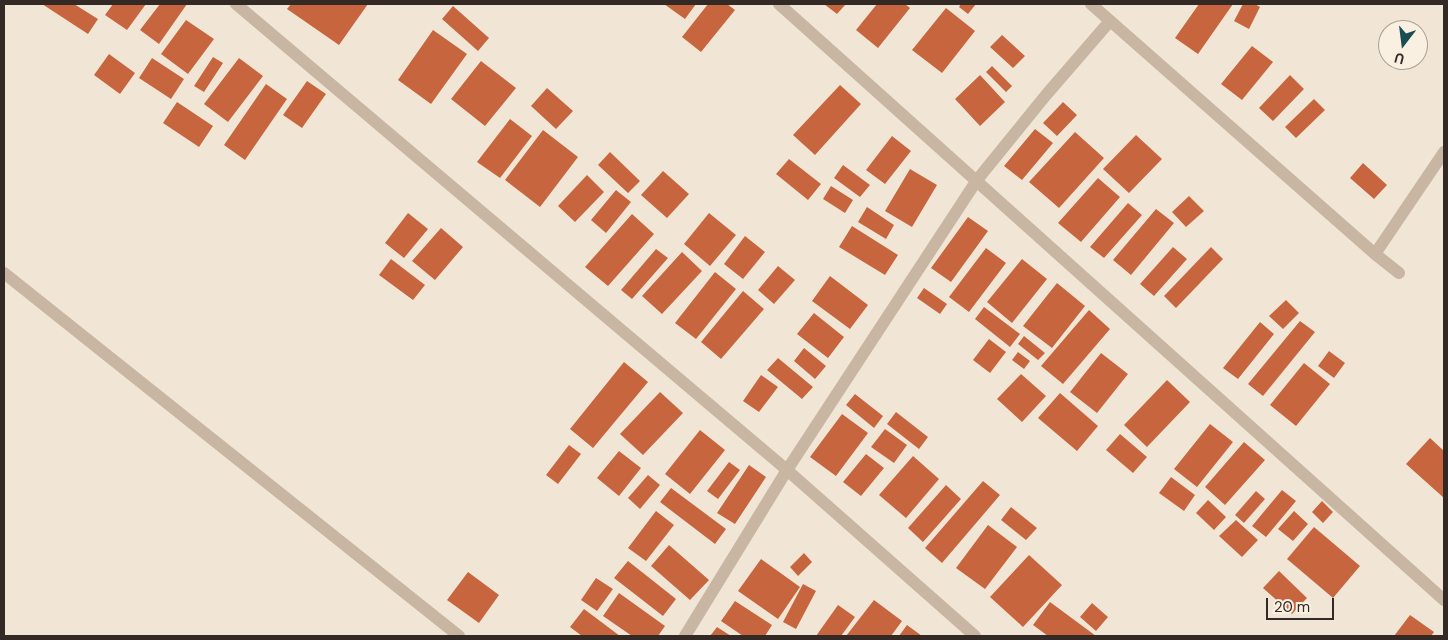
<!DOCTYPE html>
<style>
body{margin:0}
#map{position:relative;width:1448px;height:640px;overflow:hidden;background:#f1e6d6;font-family:"DM Sans",sans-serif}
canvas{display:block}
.frame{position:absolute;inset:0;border:5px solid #332a25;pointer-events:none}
.north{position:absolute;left:1378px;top:20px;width:50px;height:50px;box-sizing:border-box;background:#f9f0e2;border:1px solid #aaa196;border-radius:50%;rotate:195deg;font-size:14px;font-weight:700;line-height:20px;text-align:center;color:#332a25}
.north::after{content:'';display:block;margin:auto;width:18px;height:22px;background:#1b4d54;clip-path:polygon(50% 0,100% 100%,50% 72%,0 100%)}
.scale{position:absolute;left:1266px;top:598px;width:68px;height:22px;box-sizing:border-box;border:2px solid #332a25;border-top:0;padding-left:6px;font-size:15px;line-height:18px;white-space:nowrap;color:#332a25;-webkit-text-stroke:4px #f9f0e2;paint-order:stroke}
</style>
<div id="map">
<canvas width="1448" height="640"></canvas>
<div class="frame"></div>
<div class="north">U</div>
<div class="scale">20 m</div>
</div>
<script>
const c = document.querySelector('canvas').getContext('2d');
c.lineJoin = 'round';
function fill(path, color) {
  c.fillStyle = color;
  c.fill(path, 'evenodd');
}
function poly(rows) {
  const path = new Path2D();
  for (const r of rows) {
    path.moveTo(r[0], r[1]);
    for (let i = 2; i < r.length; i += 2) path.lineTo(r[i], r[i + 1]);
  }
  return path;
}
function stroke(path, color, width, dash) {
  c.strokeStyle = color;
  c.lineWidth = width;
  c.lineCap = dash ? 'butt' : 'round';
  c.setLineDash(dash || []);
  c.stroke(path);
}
const building = poly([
 [42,4,74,4,98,19,88,34],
 [113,4,146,4,127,30,105,15],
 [160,4,187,4,159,44,140,30],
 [291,4,368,4,339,45,287,9],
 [664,4,696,4,685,19],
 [708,4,727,4,735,10,701,52,682,37],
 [824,4,846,4,837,14],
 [877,4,905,4,910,8,878,48,856,30],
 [961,4,976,4,968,14,959,7],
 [1199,4,1233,4,1198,54,1175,38],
 [1243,4,1255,4,1260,7,1249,29,1234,21],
 [453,6,489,38,478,51,442,19],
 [946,8,975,31,942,73,912,50],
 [186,20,214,39,188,74,161,54],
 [433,30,467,54,431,104,398,80],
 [1002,35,1025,56,1013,68,990,47],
 [1252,46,1273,62,1242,100,1221,84],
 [109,54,135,73,120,94,94,75],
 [213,57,223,63,204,92,194,86],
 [152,58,184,79,171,99,139,78],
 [239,58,263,76,228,122,204,104],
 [481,61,516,88,485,126,451,99],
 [992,66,1012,86,1006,92,986,72],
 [980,75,1005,102,980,126,955,99],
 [1290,75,1304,89,1273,121,1259,108],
 [307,81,326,94,302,128,283,115],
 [266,84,287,99,245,160,224,145],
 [840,85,861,104,815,155,793,135],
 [547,88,573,111,556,129,531,106],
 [1314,99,1325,110,1296,138,1285,127],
 [177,102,213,126,199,147,163,123],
 [1063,102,1077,115,1057,136,1043,123],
 [510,119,532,136,500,178,477,162],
 [1035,129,1053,143,1022,180,1004,166],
 [543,130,578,157,540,207,505,180],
 [1075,132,1104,158,1059,208,1029,182],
 [1136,135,1162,159,1129,193,1103,169],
 [892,136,911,151,885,184,866,170],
 [610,152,640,181,628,193,598,165],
 [789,159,821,184,808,200,776,174],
 [1363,163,1387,185,1374,199,1350,178],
 [843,165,870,185,860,197,834,178],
 [910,169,937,185,912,227,885,211],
 [663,171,689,194,667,218,641,195],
 [587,175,604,192,575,222,558,206],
 [1098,178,1120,197,1081,242,1058,223],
 [831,186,853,200,845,213,823,199],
 [616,190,631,202,606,233,591,220],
 [1189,196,1204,211,1186,227,1172,212],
 [1128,203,1142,215,1104,258,1090,247],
 [867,207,894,225,886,239,858,222],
 [1156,209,1174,223,1131,275,1113,260],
 [408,213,428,229,404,258,385,243],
 [709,213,736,235,710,266,684,244],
 [632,214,654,234,608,286,585,267],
 [968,217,988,231,951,282,931,268],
 [852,226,898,255,885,275,839,247],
 [441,228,463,247,435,280,412,261],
 [745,236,765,252,743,279,724,264],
 [1173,247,1187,259,1154,296,1140,284],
 [1211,247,1223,259,1176,308,1164,296],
 [986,248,1006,263,969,312,949,297],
 [656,249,668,258,632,299,621,290],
 [682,252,702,271,662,314,642,296],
 [391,259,425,285,413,300,379,275],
 [1022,259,1047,279,1012,323,987,302],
 [778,266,795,280,774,304,758,290],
 [715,272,736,289,696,339,675,323],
 [830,276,868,305,850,329,812,301],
 [1057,283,1085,306,1052,348,1023,326],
 [924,288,947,304,940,314,917,298],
 [743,291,764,309,721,359,701,342],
 [1286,300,1299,313,1283,329,1269,316],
 [984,307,1020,334,1010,347,975,319],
 [1089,310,1110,329,1063,384,1041,366],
 [814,313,844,337,828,358,797,334],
 [1300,321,1315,332,1263,396,1248,384],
 [1260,322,1274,334,1238,379,1223,368],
 [1024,336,1045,353,1038,360,1018,344],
 [989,339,1006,352,990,373,973,360],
 [804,348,826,366,815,379,794,361],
 [1329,351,1345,363,1334,378,1318,366],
 [1018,352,1030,361,1024,369,1012,360],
 [1101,353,1128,374,1097,413,1070,392],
 [778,358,813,387,802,399,767,370],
 [624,362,648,382,593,448,570,429],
 [1304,363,1330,384,1296,426,1270,405],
 [1021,374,1046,396,1022,422,997,399],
 [761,375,778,387,759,412,743,401],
 [1167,380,1190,402,1147,447,1124,425],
 [660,392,683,413,643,455,620,434],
 [1060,393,1098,426,1077,451,1038,418],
 [855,394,883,416,874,428,846,405],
 [896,412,928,437,919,449,887,424],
 [842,414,868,433,836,476,810,457],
 [1210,424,1233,442,1197,487,1174,469],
 [885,429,907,445,894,463,871,447],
 [700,430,725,450,690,494,665,474],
 [1120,434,1147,457,1133,473,1106,450],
 [1430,438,1444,451,1444,498,1406,464],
 [1244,442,1265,460,1225,505,1205,487],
 [569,445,581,454,558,484,546,475],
 [619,451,641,468,619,496,597,478],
 [866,454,884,468,861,496,843,482],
 [913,456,939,479,906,518,879,495],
 [729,462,740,470,718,499,707,491],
 [749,465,766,477,735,524,717,513],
 [648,475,660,485,640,509,628,498],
 [1171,477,1195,495,1184,511,1159,493],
 [983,481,1000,495,942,563,925,548],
 [946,485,961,499,923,542,908,528],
 [671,488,726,529,715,544,660,502],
 [1282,490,1296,501,1266,537,1252,526],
 [1256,491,1265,499,1244,523,1235,515],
 [1208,500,1226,517,1214,530,1196,513],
 [1322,501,1333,512,1323,523,1312,512],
 [1011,507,1037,528,1026,540,1001,520],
 [656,511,674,525,646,561,628,548],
 [1294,511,1308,524,1293,541,1278,529],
 [1236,520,1258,540,1242,557,1219,536],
 [988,525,1017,547,985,589,956,568],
 [1314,527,1360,566,1333,598,1287,559],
 [669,545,709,580,690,600,651,566],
 [804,553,812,562,798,576,790,567],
 [1029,555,1062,585,1023,627,990,597],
 [761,559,800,587,778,619,738,591],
 [628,561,676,599,663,616,614,578],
 [1279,571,1307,598,1292,614,1263,588],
 [468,572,499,595,479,623,447,600],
 [596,578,613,589,597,611,581,600],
 [803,584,816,591,796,629,783,622],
 [619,593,665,626,658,636,632,636,603,616],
 [874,600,902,621,891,636,846,636],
 [735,601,772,625,765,636,743,636,721,621],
 [1050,602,1096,636,1048,636,1033,625],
 [1092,603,1108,617,1096,631,1080,617],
 [838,605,855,617,841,636,816,636],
 [584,609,620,636,582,636,570,627],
 [1410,615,1434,632,1431,636,1394,636],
 [907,625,922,636,899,636],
 [717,627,731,636,710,636]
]);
const minor = poly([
 [236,4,787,470,975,636],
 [779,4,1444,600],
 [1091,4,1375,254,1399,273],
 [1375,254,1444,152],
 [4,273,459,636],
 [685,636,787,470,977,180,1046,95,1110,21]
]);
fill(building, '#c7663e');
stroke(minor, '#c8b6a3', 12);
</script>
